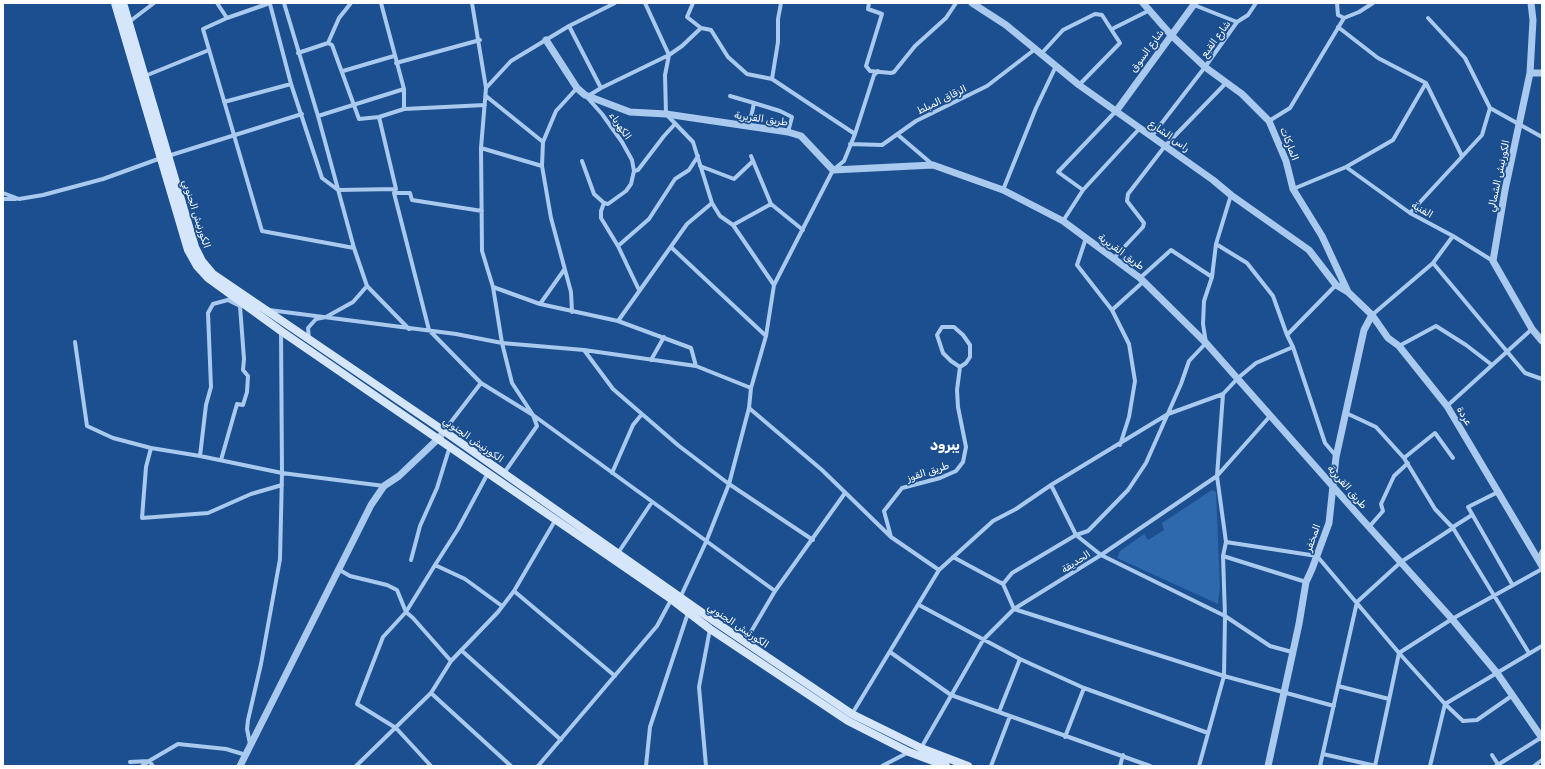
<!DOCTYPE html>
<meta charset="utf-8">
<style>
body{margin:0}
#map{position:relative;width:1545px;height:769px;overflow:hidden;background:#1b4f8f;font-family:Rubik,sans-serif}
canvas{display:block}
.frame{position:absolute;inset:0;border:4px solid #fff;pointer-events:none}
</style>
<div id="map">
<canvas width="1545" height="769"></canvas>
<div class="frame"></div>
</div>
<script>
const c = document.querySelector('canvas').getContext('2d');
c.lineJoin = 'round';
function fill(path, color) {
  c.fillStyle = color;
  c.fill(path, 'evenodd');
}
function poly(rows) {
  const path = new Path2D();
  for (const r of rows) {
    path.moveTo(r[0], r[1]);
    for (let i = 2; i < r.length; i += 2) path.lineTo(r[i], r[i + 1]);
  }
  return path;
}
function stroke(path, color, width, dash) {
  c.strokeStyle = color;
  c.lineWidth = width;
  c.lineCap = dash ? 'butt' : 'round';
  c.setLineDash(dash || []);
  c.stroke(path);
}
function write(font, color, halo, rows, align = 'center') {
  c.font = font + ' Rubik,Vazirmatn,sans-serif';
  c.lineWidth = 3.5;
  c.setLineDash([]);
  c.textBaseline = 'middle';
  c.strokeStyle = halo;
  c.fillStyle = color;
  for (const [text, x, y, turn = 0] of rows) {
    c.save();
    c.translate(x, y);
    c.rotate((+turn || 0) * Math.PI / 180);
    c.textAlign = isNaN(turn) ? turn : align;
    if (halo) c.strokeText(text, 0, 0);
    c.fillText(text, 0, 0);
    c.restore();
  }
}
const green = poly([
 [1212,490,1216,492,1220,587,1218,604,1117,558,1120,551,1144,534,1148,540,1164,530,1162,523]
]);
const minor = poly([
 [217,3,227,18],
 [270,3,227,18,203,29,262,231,354,248],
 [284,3,318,116,354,248,367,286,409,329],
 [381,3,404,89,404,109],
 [472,3,486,88,481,148,482,251,493,287,502,343,512,383,533,415,537,426,504,473],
 [645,3,669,55,665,75,666,114,693,142,712,203,720,216,733,225,774,285],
 [693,3,687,17,701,28,711,30,728,57,747,74,772,79,855,134],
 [869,3,868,9,882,14,866,66,870,71,891,73,894,72,915,46,946,18,956,3],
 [1337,3,1338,15,1344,18],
 [270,4,291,84,322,178,338,190,396,189],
 [1194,5,1237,22],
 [129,22,154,3],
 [569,26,601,88],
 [1338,27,1378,58,1426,83,1462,156],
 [1112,29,1150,10],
 [328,43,339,18,351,3],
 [298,53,328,43,332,45,359,119,379,117,404,109,485,105],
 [1041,54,1063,30,1095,14,1102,15,1120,43,1079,85],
 [396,63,480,40],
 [343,71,394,56],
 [145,76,209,50],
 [772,79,778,42,778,19,781,3],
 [486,88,511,61,569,26,615,3],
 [486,96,543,142],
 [588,96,601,88,669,55,682,46,701,28],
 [730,96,754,103],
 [224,102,291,84],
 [1490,108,1542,137],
 [318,116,404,89],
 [379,117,396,189,394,193,429,330,481,383,533,415,775,591],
 [1269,121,1290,108,1344,18,1359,12,1373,3],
 [749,127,754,103,780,111,792,117,788,132],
 [898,135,932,164],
 [1151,137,1205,67,1237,22,1248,15,1256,3],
 [850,144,882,145,916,121,987,86,1034,50],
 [481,148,542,166],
 [168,156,302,114],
 [751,156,771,204,803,230],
 [582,161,594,194,604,203,608,204,626,191,631,184,634,171,632,160,622,142,602,114,586,96],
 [700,166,734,179,753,161],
 [1346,167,1410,213,1453,236,1493,261],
 [634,171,638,170,664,136,675,124],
 [1293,189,1346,167,1393,140,1426,83],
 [1003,190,1036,108,1056,66],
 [1083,190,1058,172,1117,110],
 [3,193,19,199,43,195,103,179,161,158],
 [394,193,410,193,412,200,482,211],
 [3,199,16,199],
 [604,203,601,211,601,218,618,246,639,290],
 [1410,213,1482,135,1490,108,1465,58,1428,18],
 [1063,221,1083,190,1140,128],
 [733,225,771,204],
 [1086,238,1077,265,1112,310],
 [1216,244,1247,263,1273,296,1287,335,1293,347,1325,443,1336,456],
 [618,246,649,219,675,179,689,170,698,156],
 [672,248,766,336],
 [1113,259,1143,227,1144,223,1127,201,1128,194,1165,146,1226,83],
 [1433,263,1525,373,1542,379],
 [1140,278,1171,250,1212,277],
 [493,287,540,304,618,321,691,348,696,366],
 [235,298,213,304,208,313,211,387,206,405,200,456,282,473,384,486],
 [540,304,564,270],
 [269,310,456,334,502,343,584,350,696,366,751,388],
 [572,312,571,292,551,218,542,166,543,142,556,111,577,88],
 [1372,315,1433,263,1453,236],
 [618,321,687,224,712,203],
 [1287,335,1336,285],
 [309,339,308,328,316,319,326,317,353,302,367,286],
 [75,342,87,426,113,438,151,448],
 [1399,346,1436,326,1466,345,1492,365],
 [584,350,613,389,679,446,729,484,813,540],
 [651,360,664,337],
 [1447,406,1532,329],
 [749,408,822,470,891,537,939,570],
 [1346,413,1376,427,1404,458,1435,509,1453,528,1529,653],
 [444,431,481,383],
 [1120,445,1129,417,1135,381,1129,344,1112,310,1144,281],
 [200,456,151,448,146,467,142,518,208,513,251,494,282,485],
 [1404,458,1435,433,1453,458],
 [221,460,237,404,243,405,247,392,248,376,243,370,244,359,240,306,228,300],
 [488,473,458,529,435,565,465,579,502,606],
 [612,473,633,425,642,414],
 [1051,485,1076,535,1101,555,1225,616,1270,646,1292,652],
 [1498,492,1468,507,1512,584],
 [556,519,514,591,615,676],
 [1369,527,1383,511,1381,504,1394,476,1408,463],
 [1453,527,1472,515],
 [891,537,884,511,902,488,940,478,956,471,963,462,966,447,958,407,957,390,960,367,966,363,970,357,970,345,963,335,954,327,942,327,937,335,943,353,951,361,960,367],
 [1226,542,1317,556,1399,653,1445,704,1463,721,1477,720,1513,695],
 [618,553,652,502],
 [1223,556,1306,582],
 [953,557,1003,584,1014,609,1224,676,1334,706],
 [1538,559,1542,551],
 [411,560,420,526,437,488,450,446],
 [338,569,350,576,387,585,397,590,406,612,413,618,451,661],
 [1003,584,1012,573,1076,535,1088,531,1128,490,1146,463,1181,384,1189,361,1206,343,1203,324,1204,301,1212,277,1216,244,1231,195],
 [680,598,706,542,729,484,749,408,751,388,766,336,774,285,833,170,844,161,855,134,874,75,878,71],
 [919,605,1020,659,1084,688,1208,733],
 [745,642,775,591,845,493],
 [461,650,561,740],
 [890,652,951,695,1150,766],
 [1338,686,1389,699],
 [431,693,511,766],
 [999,712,1020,659],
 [852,714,939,570,993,521,1016,509,1051,485,1168,414,1223,394],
 [1065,737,1084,688],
 [250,744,247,729,248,720,261,664,280,559,282,473,281,331],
 [921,748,983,640,1014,609,1101,555,1217,476,1271,415],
 [1323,754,1376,766],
 [1492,755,1499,766],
 [130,762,149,761,178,744,226,749,246,755],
 [142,766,149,761,153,766],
 [356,766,431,693,451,661,498,612,514,591],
 [431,766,396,728,357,704,383,637,406,612,435,565],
 [538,766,657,626,671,600],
 [646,766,650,727,688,613],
 [706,766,699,687,710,629],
 [882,766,909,752],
 [991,766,1010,716],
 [1120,766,1123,755],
 [1199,766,1224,676,1225,616,1223,556,1226,542,1217,476,1223,394,1238,378,1256,363,1293,347],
 [1320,766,1357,602,1401,562,1453,528],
 [1375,766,1399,653,1452,619,1542,569],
 [1430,766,1445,704,1542,646],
 [1496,766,1542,737],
 [1534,766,1542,760]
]);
const tertiary = poly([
 [972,3,1006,25,1079,85,1213,180,1231,195,1309,250,1336,285,1348,292,1372,315,1388,338,1399,346,1447,406,1542,566],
 [1143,3,1171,35,1205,67,1242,94,1269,121,1286,161,1293,189,1322,236,1348,292],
 [1531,3,1533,20,1530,73,1505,190,1493,261,1532,329,1542,341],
 [546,40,577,88,585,95,630,112,666,114,788,132,801,136,833,170,933,165,1003,190,1063,221,1140,278,1206,343,1360,517,1452,619,1497,673,1542,738],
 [1530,73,1542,73],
 [1117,110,1195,3],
 [240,766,371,505,384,486,399,476,439,438,444,431],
 [1268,766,1299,624,1306,582,1312,569,1329,523,1336,457,1364,330,1372,315]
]);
const secondary = poly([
 [115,3,188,250,197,266,208,278,281,331,671,599,710,629,848,721,909,752,946,766],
 [123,3,195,247,202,261,213,274,444,431,714,621,852,714,921,748,968,766]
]);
const streetNames = [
 ["شارع القبع",1216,39,-54],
 ["شارع السوق",1147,51,-54],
 ["الزقاق المبلط",942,100,-26],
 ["طريق القريرية",761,119,8],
 ["الكهرباء",620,126,55],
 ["راس الشارع",1169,136,35],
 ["الماركات",1289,144,69],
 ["الكورنيش الشمالي",1499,176,-78],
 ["الفنية",1422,210,30],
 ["الكورنيش الجنوبي",196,214,72],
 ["طريق القريرية",1121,252,36],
 ["عردة",1464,416,59],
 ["الكورنيش الجنوبي",473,440,35],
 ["طريق القوز",928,472,-18],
 ["طريق القريرية",1347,487,49],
 ["المخفر",1313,538,-70],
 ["الحديقة",1076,562,-33],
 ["الكورنيش الجنوبي",738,626,34]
];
const districtNames = [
 ["يبرود",945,446]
];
fill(green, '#2e69ad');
stroke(minor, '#a9c9ee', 4);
stroke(tertiary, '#a9c9ee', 7);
stroke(secondary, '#d6e6fa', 8);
write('10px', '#fff', '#1b4f8f', streetNames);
write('bold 14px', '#fff', '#1b4f8f', districtNames);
</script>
